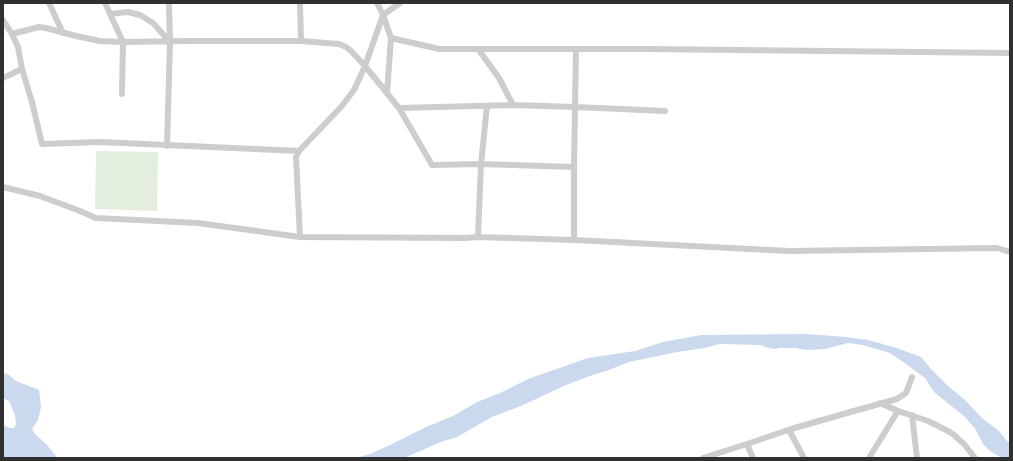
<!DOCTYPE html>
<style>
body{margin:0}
#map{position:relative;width:1013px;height:461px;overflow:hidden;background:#fff;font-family:Signika,sans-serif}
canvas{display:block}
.frame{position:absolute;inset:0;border:4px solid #303030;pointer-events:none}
</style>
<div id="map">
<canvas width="1013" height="461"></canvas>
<div class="frame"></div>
</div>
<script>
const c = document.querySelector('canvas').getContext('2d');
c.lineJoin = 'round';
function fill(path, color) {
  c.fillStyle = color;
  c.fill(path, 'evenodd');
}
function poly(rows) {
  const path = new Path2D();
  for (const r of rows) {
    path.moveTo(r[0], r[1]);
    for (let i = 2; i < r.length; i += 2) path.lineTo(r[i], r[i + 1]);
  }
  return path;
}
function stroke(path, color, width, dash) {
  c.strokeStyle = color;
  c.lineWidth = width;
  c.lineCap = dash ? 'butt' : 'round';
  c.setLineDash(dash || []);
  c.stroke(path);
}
const green = poly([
 [96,151,158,152,157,211,95,209]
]);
const water = poly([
 [807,334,846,337,868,340,897,348,921,357,932,370,948,386,965,400,982,418,999,431,1007,441,1010,443,1010,458,1002,458,990,451,983,444,976,430,965,417,934,392,925,378,906,364,890,353,863,345,848,343,825,349,808,350,795,348,780,348,774,349,765,347,761,345,720,344,704,348,677,352,629,362,609,370,590,376,566,385,521,406,492,417,457,437,441,442,404,458,355,458,370,454,392,444,426,427,453,416,477,402,500,393,528,379,588,358,635,351,663,342,701,335],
 [3,373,8,374,16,381,39,390,41,407,38,420,32,429,35,434,47,445,56,456,56,458,3,458,3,425,10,428,14,428,16,424,15,415,9,401,3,398]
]);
const minor = poly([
 [49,3,63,33],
 [105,3,123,42,122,94],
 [300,3,301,41],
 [377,3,383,15,391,38,387,93],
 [110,14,128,12,140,15,153,23,170,42],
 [3,20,12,34,18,47,22,69,32,102,42,144,100,142,299,151],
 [12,34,39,27,46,28,76,36,100,41,123,42,189,41,301,41,339,44,346,47,351,51,365,66,399,108,432,165,481,164,574,167],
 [391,38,439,49,478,49,499,78,513,105],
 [478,49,647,49,1010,53],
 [3,78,22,69],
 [399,108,513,105,576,107,665,111],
 [167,146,170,42,169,3],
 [3,187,40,196,80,211,96,218,198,223,300,237,465,238,478,237,574,240,790,251,997,248,1010,252],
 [300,237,296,157,299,151,341,107,354,90,365,66,383,15,400,3],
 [478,237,481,164,487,106],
 [574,240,574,167,576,49],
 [880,403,898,411,928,421,948,431,954,435,964,444,975,458],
 [912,415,917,458],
 [789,430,804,458],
 [747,444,753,458],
 [703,458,747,444,791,429,854,411,897,399,906,393,912,377],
 [869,458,898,411]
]);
fill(green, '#e3eede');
fill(water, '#cad9ee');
stroke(minor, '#cdcdcd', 6);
</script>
